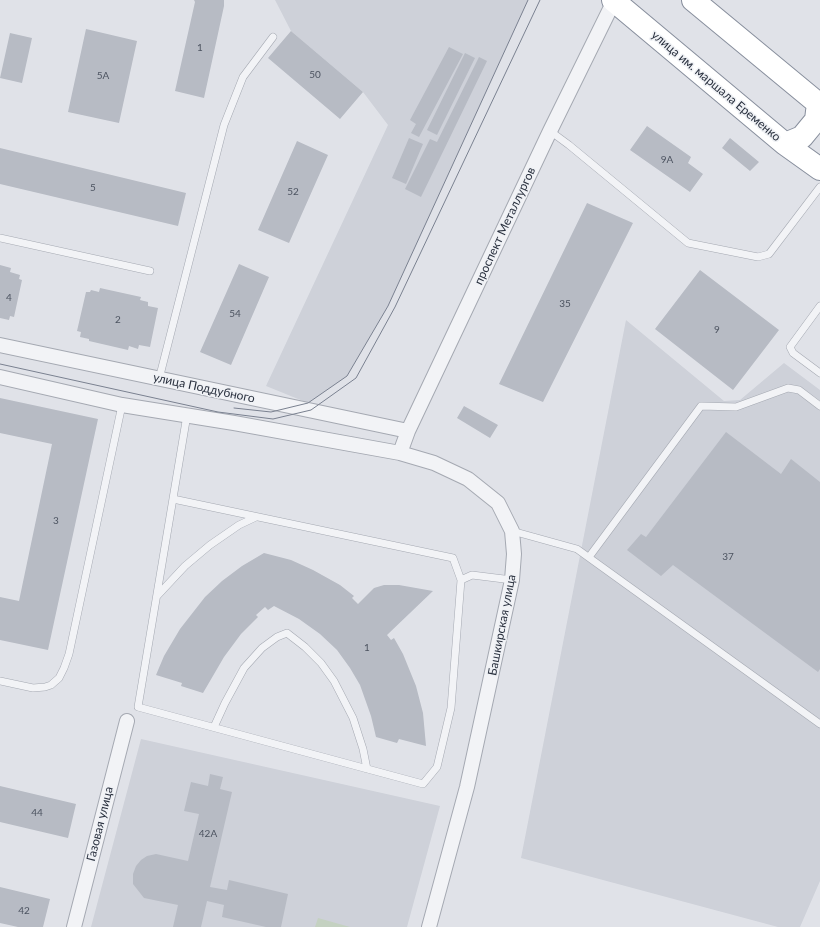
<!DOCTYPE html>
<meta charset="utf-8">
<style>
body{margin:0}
canvas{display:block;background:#e0e2e8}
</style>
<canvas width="820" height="927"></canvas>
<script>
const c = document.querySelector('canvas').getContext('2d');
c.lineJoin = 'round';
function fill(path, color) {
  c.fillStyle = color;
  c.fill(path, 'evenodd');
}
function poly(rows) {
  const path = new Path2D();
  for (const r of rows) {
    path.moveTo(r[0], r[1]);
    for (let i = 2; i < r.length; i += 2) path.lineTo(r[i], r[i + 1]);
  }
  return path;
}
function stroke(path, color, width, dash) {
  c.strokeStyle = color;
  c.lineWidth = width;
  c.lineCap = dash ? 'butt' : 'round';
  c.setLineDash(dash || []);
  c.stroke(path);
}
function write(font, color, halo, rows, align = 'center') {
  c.font = font + ' Lato,sans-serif';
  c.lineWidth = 3;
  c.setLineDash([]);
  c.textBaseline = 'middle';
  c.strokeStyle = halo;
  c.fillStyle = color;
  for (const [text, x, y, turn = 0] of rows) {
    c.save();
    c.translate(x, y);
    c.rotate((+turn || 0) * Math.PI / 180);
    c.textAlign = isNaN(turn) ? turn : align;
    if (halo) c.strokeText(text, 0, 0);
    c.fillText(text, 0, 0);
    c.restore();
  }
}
const built = poly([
 [275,0,528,0,388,306,347,376,308,403,266,386,388,125,363,92,291,31],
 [626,320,724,401,740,400,784,363,820,390,820,881,800,927,778,927,521,858],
 [141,739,440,806,407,927,91,927]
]);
const green = poly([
 [318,918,350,927,315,927]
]);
const building = poly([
 [194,0,224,0,224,6,204,98,175,91,195,2],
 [86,29,137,41,119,123,68,112],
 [291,31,363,92,340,119,268,58],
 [10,33,32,38,22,83,0,78],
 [449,47,463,54,419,137,411,133,416,124,410,120],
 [465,53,475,58,437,135,427,130],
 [479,57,487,61,421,197,405,189,430,139,437,142],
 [647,126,691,157,688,163,703,174,690,192,630,150],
 [409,138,423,144,406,184,392,178],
 [730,138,759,162,750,171,722,148],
 [297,141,328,155,289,243,258,230],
 [0,148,186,193,178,226,0,184],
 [587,203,633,223,543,402,499,384],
 [239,264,269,277,231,365,200,352],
 [0,265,11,268,10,272,20,275,19,279,22,280,14,317,10,316,9,320,0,318],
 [700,270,779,330,733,390,655,329],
 [100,288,141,297,140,300,148,302,148,306,158,308,150,347,139,345,138,349,129,346,128,350,89,341,89,339,80,337,81,332,77,331,86,292,90,292,91,290,99,292],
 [0,398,98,419,48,650,0,640,0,597,19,601,52,444,0,433],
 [464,406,498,425,490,438,457,418],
 [726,432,781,474,791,459,820,482,820,669,818,672,673,565,661,576,627,550,641,534,646,537],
 [264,553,291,560,313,570,340,585,354,596,352,598,358,604,374,588,384,585,399,585,433,591,387,635,391,640,394,638,403,654,416,686,423,713,426,746,399,739,397,743,376,737,371,716,360,685,350,668,337,650,320,634,299,619,274,606,268,610,265,607,256,615,258,617,241,634,224,657,203,693,181,686,182,683,156,675,164,656,180,629,205,597,222,581,242,566],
 [210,774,223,777,220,789,232,792,210,887,227,890,229,880,288,894,281,927,266,927,222,917,224,905,207,901,201,927,173,927,178,905,144,898,133,884,133,874,136,866,141,860,147,856,156,854,188,861,199,814,184,811,191,782,208,786],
 [0,786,76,804,68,838,0,822],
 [0,887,50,899,43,927,18,927,0,923]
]);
const lane = poly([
 [550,131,569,145,688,243,758,257,769,254,820,187],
 [0,238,150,271],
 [820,306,790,347,793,353,820,373],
 [159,379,224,125,243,77,273,37],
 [173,499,453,558,461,580,451,708,437,767,423,784,138,707,187,415],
 [512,531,577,549,820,724],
 [589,557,701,406,736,407,788,388,799,390,820,406],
 [461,580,472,575,512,580],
 [157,596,185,566,210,545,239,525,256,517],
 [0,681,33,688,45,687,51,685,59,678,64,668,69,654,122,405],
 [214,727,225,703,244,668,262,648,277,637,287,633,305,647,321,663,334,681,353,718,363,749,367,769]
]);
const street = poly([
 [0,345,408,431],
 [0,377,122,405,234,423,400,453,434,463,468,479,498,503,512,531,514,554,512,580,467,787,429,927],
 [400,453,408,431,550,131,614,1],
 [74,927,127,721]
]);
const highway = poly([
 [613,0,785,144,820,169],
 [693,0,820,105],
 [785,144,802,137,816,120,818,103]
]);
const tram = poly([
 [0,364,218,412,273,419,311,410,356,378,395,307,540,0],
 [234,408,271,412,308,403,347,376,388,306,528,0]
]);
const numberNames = [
 ["1",200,48],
 ["50",315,75],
 ["5А",103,76],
 ["9А",667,160],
 ["5",93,188],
 ["52",293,192],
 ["4",9,298],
 ["35",565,304],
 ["54",235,314],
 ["2",118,320],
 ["9",717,330],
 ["3",56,521],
 ["37",728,557],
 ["1",367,648],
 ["44",37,813],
 ["42А",208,834],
 ["42",24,911]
];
const streetNames = [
 ["улица им. маршала Еременко",716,86,40],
 ["проспект Металлургов",505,226,-65],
 ["улица Поддубного",204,388,12],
 ["Башкирская улица",502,625,-79],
 ["Газовая улица",100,824,-76]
];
fill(built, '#ced1d9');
fill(green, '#c4d1c1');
fill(building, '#b7bbc4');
stroke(lane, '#a5a9b2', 8);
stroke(street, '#a5a9b2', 16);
stroke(highway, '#888f9d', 24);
stroke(lane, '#f2f3f6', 7);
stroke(street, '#f2f3f6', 14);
stroke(highway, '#fff', 22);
stroke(tram, '#7a8190', 1);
write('10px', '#4c5360', null, numberNames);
write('12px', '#29303e', '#eff1f5', streetNames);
</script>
